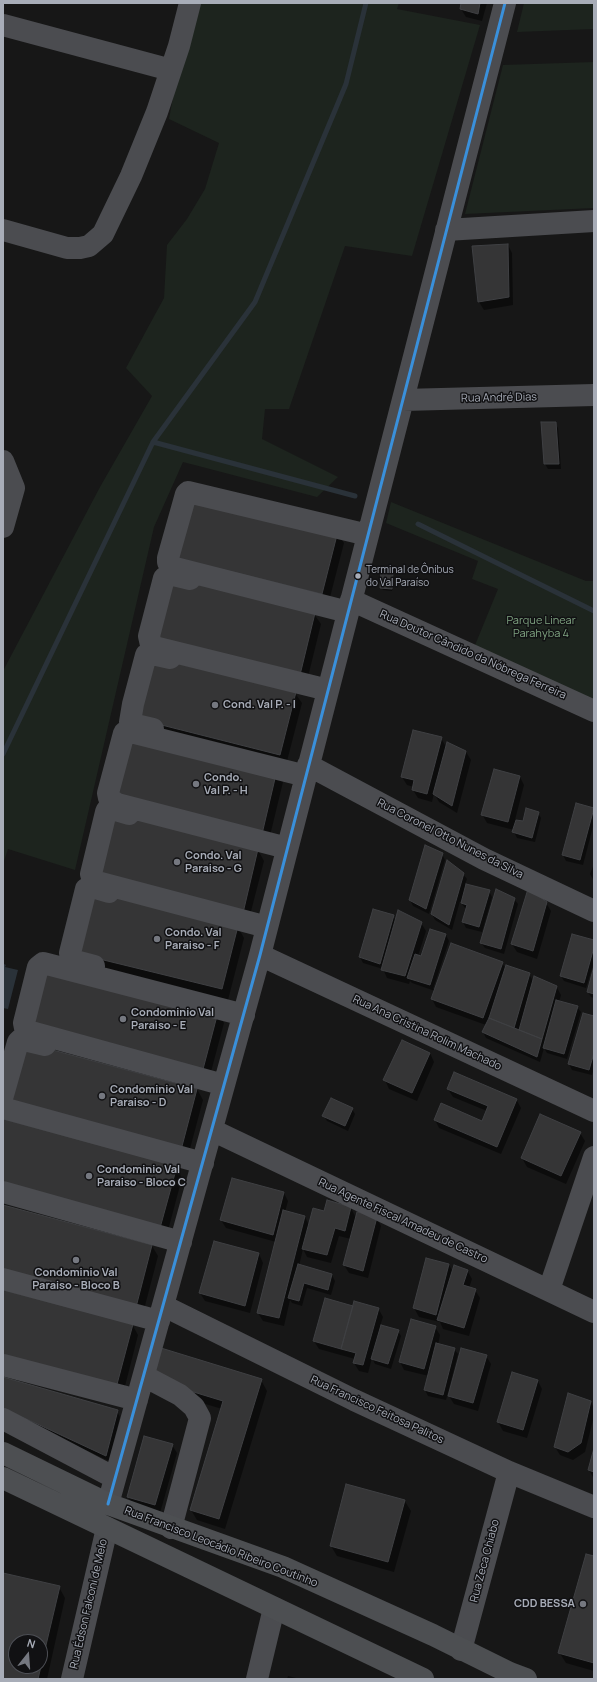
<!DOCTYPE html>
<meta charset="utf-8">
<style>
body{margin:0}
#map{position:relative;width:597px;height:1682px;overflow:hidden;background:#171717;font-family:Manrope,sans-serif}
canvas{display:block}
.frame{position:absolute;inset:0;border:4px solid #a8adb8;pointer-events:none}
.north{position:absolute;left:8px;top:1634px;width:40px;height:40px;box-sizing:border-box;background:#111113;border:1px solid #4d4f55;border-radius:50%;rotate:17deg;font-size:11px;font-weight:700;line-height:16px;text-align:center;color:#a8adb8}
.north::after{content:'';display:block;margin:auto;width:14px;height:18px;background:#757880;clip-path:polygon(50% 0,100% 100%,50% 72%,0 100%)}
</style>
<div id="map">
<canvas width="597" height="1682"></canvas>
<div class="frame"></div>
<div class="north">N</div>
</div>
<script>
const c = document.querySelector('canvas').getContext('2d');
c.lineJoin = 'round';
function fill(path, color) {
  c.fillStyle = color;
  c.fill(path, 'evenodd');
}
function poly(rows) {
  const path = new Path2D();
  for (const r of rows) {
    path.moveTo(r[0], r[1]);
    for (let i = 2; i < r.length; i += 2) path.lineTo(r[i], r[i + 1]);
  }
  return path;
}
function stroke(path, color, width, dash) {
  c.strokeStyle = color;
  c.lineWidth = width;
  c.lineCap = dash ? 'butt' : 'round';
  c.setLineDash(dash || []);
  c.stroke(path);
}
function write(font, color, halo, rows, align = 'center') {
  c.font = font + ' Manrope,sans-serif';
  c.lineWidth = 3;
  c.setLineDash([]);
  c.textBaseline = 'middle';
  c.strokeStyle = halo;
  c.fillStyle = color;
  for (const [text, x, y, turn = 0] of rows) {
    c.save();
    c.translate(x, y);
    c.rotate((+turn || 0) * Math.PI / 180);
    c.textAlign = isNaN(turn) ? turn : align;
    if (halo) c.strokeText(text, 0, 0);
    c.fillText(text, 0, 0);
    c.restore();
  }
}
const green = poly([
 [195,3,399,3,397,9,480,25,412,256,345,246,289,409,265,409,262,439,338,477,317,497,183,462,154,527,75,870,8,849,3,864,3,671,100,487,152,396,126,368,164,298,167,245,187,219,205,189,219,143,169,119,185,33],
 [524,3,594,3,594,29,517,32],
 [594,62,594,208,465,214,503,65],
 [391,502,586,581,594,581,594,711,471,655,498,589,472,579,478,561,386,523]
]);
const water = poly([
 [4,964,6,965,5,967,18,970,8,1009,3,1008]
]);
const shadow = poly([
 [462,3,487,3,482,21,466,17,461,9],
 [508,245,512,253,513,305,484,310,479,302,473,247],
 [542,423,555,423,558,428,561,469,548,469,545,464],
 [337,532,344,543,328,605,183,568],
 [392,574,394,577,392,591,383,590,381,587],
 [314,614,321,624,306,685,161,649],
 [295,693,302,703,286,765,141,729],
 [131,735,277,771,283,782,268,844],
 [441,738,446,747,447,743,466,752,471,760,457,813,439,802,434,793,432,802,418,798,413,790,414,787,407,785,402,777],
 [520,777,524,785,515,820,523,822,538,813,541,818,535,842,517,838,514,832,514,830,487,823,482,814],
 [593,809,594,823,583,865,566,861,563,855],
 [258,850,264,861,248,923,103,887],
 [442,854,445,860,429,914,413,906,410,900],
 [594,864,594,881,590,874],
 [463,874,467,879,465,884,489,891,492,897,482,932,466,928,463,922,467,909,465,908,460,901,452,930,435,920,432,914],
 [514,899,518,904,504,954,485,948,481,943],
 [546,903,551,911,537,959,517,952,512,944],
 [373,910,393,916,396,921,421,923,426,931,418,956,422,957,431,930,446,935,449,941,433,989,502,963,506,969,529,974,533,981,556,986,561,995,559,1002,577,1007,581,1012,567,1059,547,1053,544,1048,540,1062,486,1038,483,1032,486,1025,436,1007,432,999,435,991,412,983,410,981,409,984,387,978,383,969,363,963,360,957],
 [238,927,244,938,228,1000,83,964],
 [594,941,594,962,586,988,564,981,561,976],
 [594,970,594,998,591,997,588,992],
 [217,1012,224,1023,208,1083,34,1037],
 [594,1017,594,1068,592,1075,572,1070,569,1064],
 [430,1053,434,1062,417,1101,389,1089,385,1080],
 [197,1089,203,1100,187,1160,7,1103],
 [448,1089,516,1099,521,1108,501,1154,439,1128,435,1120,482,1122,487,1111,453,1097],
 [352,1109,355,1114,348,1131,327,1121,324,1116],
 [3,1121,176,1167,182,1178,166,1238],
 [580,1133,585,1141,566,1184,527,1167,522,1158],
 [284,1193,288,1201,285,1212,305,1217,309,1225,324,1212,351,1208,356,1218,377,1218,381,1226,368,1278,349,1273,344,1265,351,1239,339,1236,331,1263,307,1257,303,1249,299,1266,332,1275,335,1281,331,1295,307,1288,302,1306,292,1303,290,1300,284,1326,263,1321,258,1313,276,1242,226,1228,221,1220],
 [3,1206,152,1246,158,1256,141,1321],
 [214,1242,259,1254,263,1263,250,1313,205,1301,200,1293],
 [427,1259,449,1265,453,1272,467,1270,472,1279,469,1288,475,1290,480,1298,469,1336,443,1329,440,1322,419,1317,414,1308],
 [3,1291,132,1324,138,1335,122,1398],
 [354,1307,378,1308,383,1317,380,1326,398,1331,401,1336,391,1369,375,1364,372,1358,368,1373,359,1371,354,1363,355,1359,319,1349,314,1341],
 [435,1327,440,1335,438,1345,454,1349,458,1354,446,1400,428,1396,425,1390,429,1376,404,1370,400,1362],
 [486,1356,491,1364,478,1411,454,1404,449,1396],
 [3,1378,117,1411,120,1417,109,1461,3,1411],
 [261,1380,267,1391,225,1529,197,1520,191,1510,222,1409,159,1390],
 [538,1381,542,1389,527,1438,503,1431,498,1422],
 [591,1402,594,1408,594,1416,585,1452,573,1460,560,1455,555,1447],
 [172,1445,177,1453,160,1513,133,1505,128,1497],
 [594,1451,594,1479,589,1470],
 [404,1500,411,1511,394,1572,337,1556,331,1546],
 [594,1557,594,1671,566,1663,559,1652],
 [3,1574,59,1587,65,1598,47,1679,3,1679],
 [16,1642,40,1642,40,1666,16,1666],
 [288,1676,300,1679,287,1679]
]);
const stream = poly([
 [153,442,355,496],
 [418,524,594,611],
 [3,754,153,442,255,302,346,84,366,3]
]);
const building = poly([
 [461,3,480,3,478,14,460,9,461,3],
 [508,244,509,297,478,302,472,246,508,244],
 [541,422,556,422,559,464,544,464,541,422],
 [191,494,338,531,322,594,175,558,191,494],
 [381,572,393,573,392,589,380,588,381,572],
 [169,576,315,613,300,675,154,639,169,576],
 [150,655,296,692,280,755,134,718,150,655],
 [413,730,442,737,427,794,412,790,414,780,401,777,413,730],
 [130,733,277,770,262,834,114,797,130,733],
 [447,742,466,751,452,806,433,794,447,742],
 [494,769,520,776,508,822,481,815,494,769],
 [576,803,594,808,580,860,562,855,576,803],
 [526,808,539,812,532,838,512,832,516,820,523,821,526,808],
 [111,812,258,849,243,913,95,876,111,812],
 [425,845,443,853,426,909,409,900,425,845],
 [447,860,464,873,449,925,431,914,447,860],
 [466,884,490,890,479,927,462,922,467,905,461,903,466,884],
 [91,889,238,926,222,989,75,953,91,889],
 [496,889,515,898,501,949,480,943,496,889],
 [528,889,547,902,533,951,511,944,528,889],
 [373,909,394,915,380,964,359,957,373,909],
 [398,910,422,922,405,976,381,970,398,910],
 [430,929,446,934,430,985,407,978,415,954,421,956,430,929],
 [572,934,594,940,594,947,584,983,560,976,572,934],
 [451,943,503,962,483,1018,431,999,451,943],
 [44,965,218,1012,202,1073,27,1026,44,965],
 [506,965,530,973,514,1028,489,1018,506,965],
 [594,966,594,994,587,992,594,966],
 [534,976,557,986,542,1039,519,1030,534,976],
 [556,1000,578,1006,564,1054,543,1048,556,1000],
 [583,1013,594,1016,594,1053,589,1070,568,1064,583,1013],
 [489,1018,542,1039,537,1057,482,1032,489,1018],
 [402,1040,430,1053,412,1093,383,1080,402,1040],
 [23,1042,197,1089,181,1150,6,1103,23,1042],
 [454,1072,517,1099,497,1147,434,1120,441,1103,482,1121,488,1106,447,1089,454,1072],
 [331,1098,353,1108,345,1126,322,1116,331,1098],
 [540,1114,581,1132,561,1176,521,1158,540,1114],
 [3,1119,177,1166,160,1228,3,1186,3,1119],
 [232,1178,284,1192,273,1235,220,1220,232,1178],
 [327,1200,351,1207,345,1231,335,1228,327,1255,302,1249,313,1208,324,1211,327,1200],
 [3,1205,152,1245,135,1311,3,1276,3,1205],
 [283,1210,305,1216,279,1318,257,1313,283,1210],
 [357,1212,377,1217,363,1271,343,1265,357,1212],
 [214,1241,259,1253,245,1306,199,1293,214,1241],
 [426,1258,449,1264,436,1315,413,1308,426,1258],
 [298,1264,332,1274,328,1290,304,1283,299,1301,288,1298,298,1264],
 [454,1265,468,1270,463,1285,476,1289,464,1328,437,1320,454,1265],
 [3,1290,133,1324,116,1388,3,1358,3,1290],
 [325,1298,353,1306,341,1349,313,1341,325,1298],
 [354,1301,379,1308,363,1365,353,1363,356,1353,341,1349,354,1301],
 [411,1319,436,1326,424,1369,399,1362,411,1319],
 [381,1325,399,1330,388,1364,371,1359,381,1325],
 [436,1343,455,1348,443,1395,424,1390,436,1343],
 [161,1348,262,1379,219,1519,190,1510,223,1401,151,1379,161,1348],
 [461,1348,487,1355,473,1403,448,1396,461,1348],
 [512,1372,538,1380,523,1430,497,1422,512,1372],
 [3,1377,118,1410,106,1456,3,1408,3,1377],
 [568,1393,591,1401,581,1443,568,1452,554,1447,568,1393],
 [144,1436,173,1444,155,1505,127,1497,144,1436],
 [594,1448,594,1472,588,1470,594,1448],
 [346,1484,405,1500,388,1562,330,1546,346,1484],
 [586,1554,594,1556,594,1663,558,1653,586,1554],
 [3,1573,60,1586,38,1679,3,1679,3,1573],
 [16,1642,40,1642,40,1666,16,1666,16,1642]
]);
const minor = poly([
 [3,25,171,70],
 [3,230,67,248,80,248,89,246,103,234,131,176,157,112,179,46,190,3],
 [446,230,594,221],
 [403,400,594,395],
 [3,461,14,488,3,527],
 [190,579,169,574,164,578,149,636,151,645,154,647,328,690],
 [351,600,594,711],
 [348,612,175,568,168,562,168,558,186,494,188,492,368,535],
 [153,729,136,725,130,722,133,704,146,655,152,654,170,658],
 [308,765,484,859,594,911],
 [129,814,112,809,107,810,106,812,91,874,93,881,267,927],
 [287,848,117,804,109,798,108,793,124,733,127,731,306,776],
 [260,955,594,1111],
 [94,966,75,961,71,958,70,953,86,889,92,887,109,892],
 [224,1085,28,1031,25,1028,24,1023,38,967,43,963,47,964,244,1015],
 [3,1095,18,1042,20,1040,24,1040,45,1045],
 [3,1108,203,1163],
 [212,1130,594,1312],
 [3,1192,181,1242],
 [3,1279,159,1321],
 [549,1290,594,1157],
 [164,1306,354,1400,509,1472,594,1507],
 [3,1365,137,1400],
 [144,1376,180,1395,194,1407,200,1418,171,1528],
 [3,1419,115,1478],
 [108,1504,260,955,505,3],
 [461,1650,509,1472],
 [72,1679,107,1528],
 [257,1679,274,1608]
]);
const major = poly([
 [3,1453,108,1504,283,1567,433,1635,510,1673,526,1679],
 [3,1478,423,1679]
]);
const bus1 = poly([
 [108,1504,260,955,505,3]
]);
const markers = [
 [358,576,3.5,"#a8adb8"],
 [215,705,4,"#757880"],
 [196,784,4,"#757880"],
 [177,862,4,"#757880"],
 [157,939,4,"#757880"],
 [123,1019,4,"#757880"],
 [102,1096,4,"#757880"],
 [89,1176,4,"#757880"],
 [76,1260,4,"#757880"],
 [583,1604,4,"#757880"]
];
const busNames = [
 ["Terminal de Ônibus",366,570],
 ["do Val Paraíso",366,583]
];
const streetNames = [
 ["Rua André Dias",499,398,-1],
 ["Rua Doutor Cândido da Nóbrega Ferreira",473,655,24],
 ["Rua Coronel Otto Nunes da Silva",450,839,27],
 ["Rua Ana Cristina Rolim Machado",427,1033,25],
 ["Rua Agente Fiscal Amadeu de Castro",403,1221,25],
 ["Rua Francisco Feitosa Palitos",377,1410,25],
 ["Rua Francisco Leocádio Ribeiro Coutinho",221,1547,21],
 ["Rua Zeca Chiabo",485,1561,-75],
 ["Rua Édson Falconi de Melo",89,1604,-77]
];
const parkNames = [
 ["Parque Linear",541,621],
 ["Parahyba 4",541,634]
];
const poiNames = [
 ["Cond. Val P. - I",223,705],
 ["Condo.",204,778],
 ["Val P. - H",204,791],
 ["Condo. Val",185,856],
 ["Paraiso - G",185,869],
 ["Condo. Val",165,933],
 ["Paraiso - F",165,946],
 ["Condominio Val",131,1013],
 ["Paraiso - E",131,1026],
 ["Condominio Val",110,1090],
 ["Paraiso - D",110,1103],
 ["Condominio Val",97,1170],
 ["Paraiso - Bloco C",97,1183],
 ["Condominio Val",76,1273,"center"],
 ["Paraiso - Bloco B",76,1286,"center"],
 ["CDD BESSA",575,1604,"right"]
];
fill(green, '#1d241e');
fill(water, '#2a3239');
fill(shadow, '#0007');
stroke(stream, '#2a3239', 5);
fill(building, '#353536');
stroke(building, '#3f4043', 1);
stroke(minor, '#4b4c50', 22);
stroke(major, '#4d4f52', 22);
stroke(bus1, '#3a90db', 3);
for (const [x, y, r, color] of markers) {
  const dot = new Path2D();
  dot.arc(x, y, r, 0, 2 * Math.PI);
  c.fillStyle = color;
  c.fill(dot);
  stroke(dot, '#111113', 1.5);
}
write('10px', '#a8adb8', '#111113', busNames, 'left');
write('11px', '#a8adb8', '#111113', streetNames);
write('11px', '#7fa381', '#111113', parkNames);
write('bold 11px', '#a8adb8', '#111113', poiNames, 'left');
</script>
